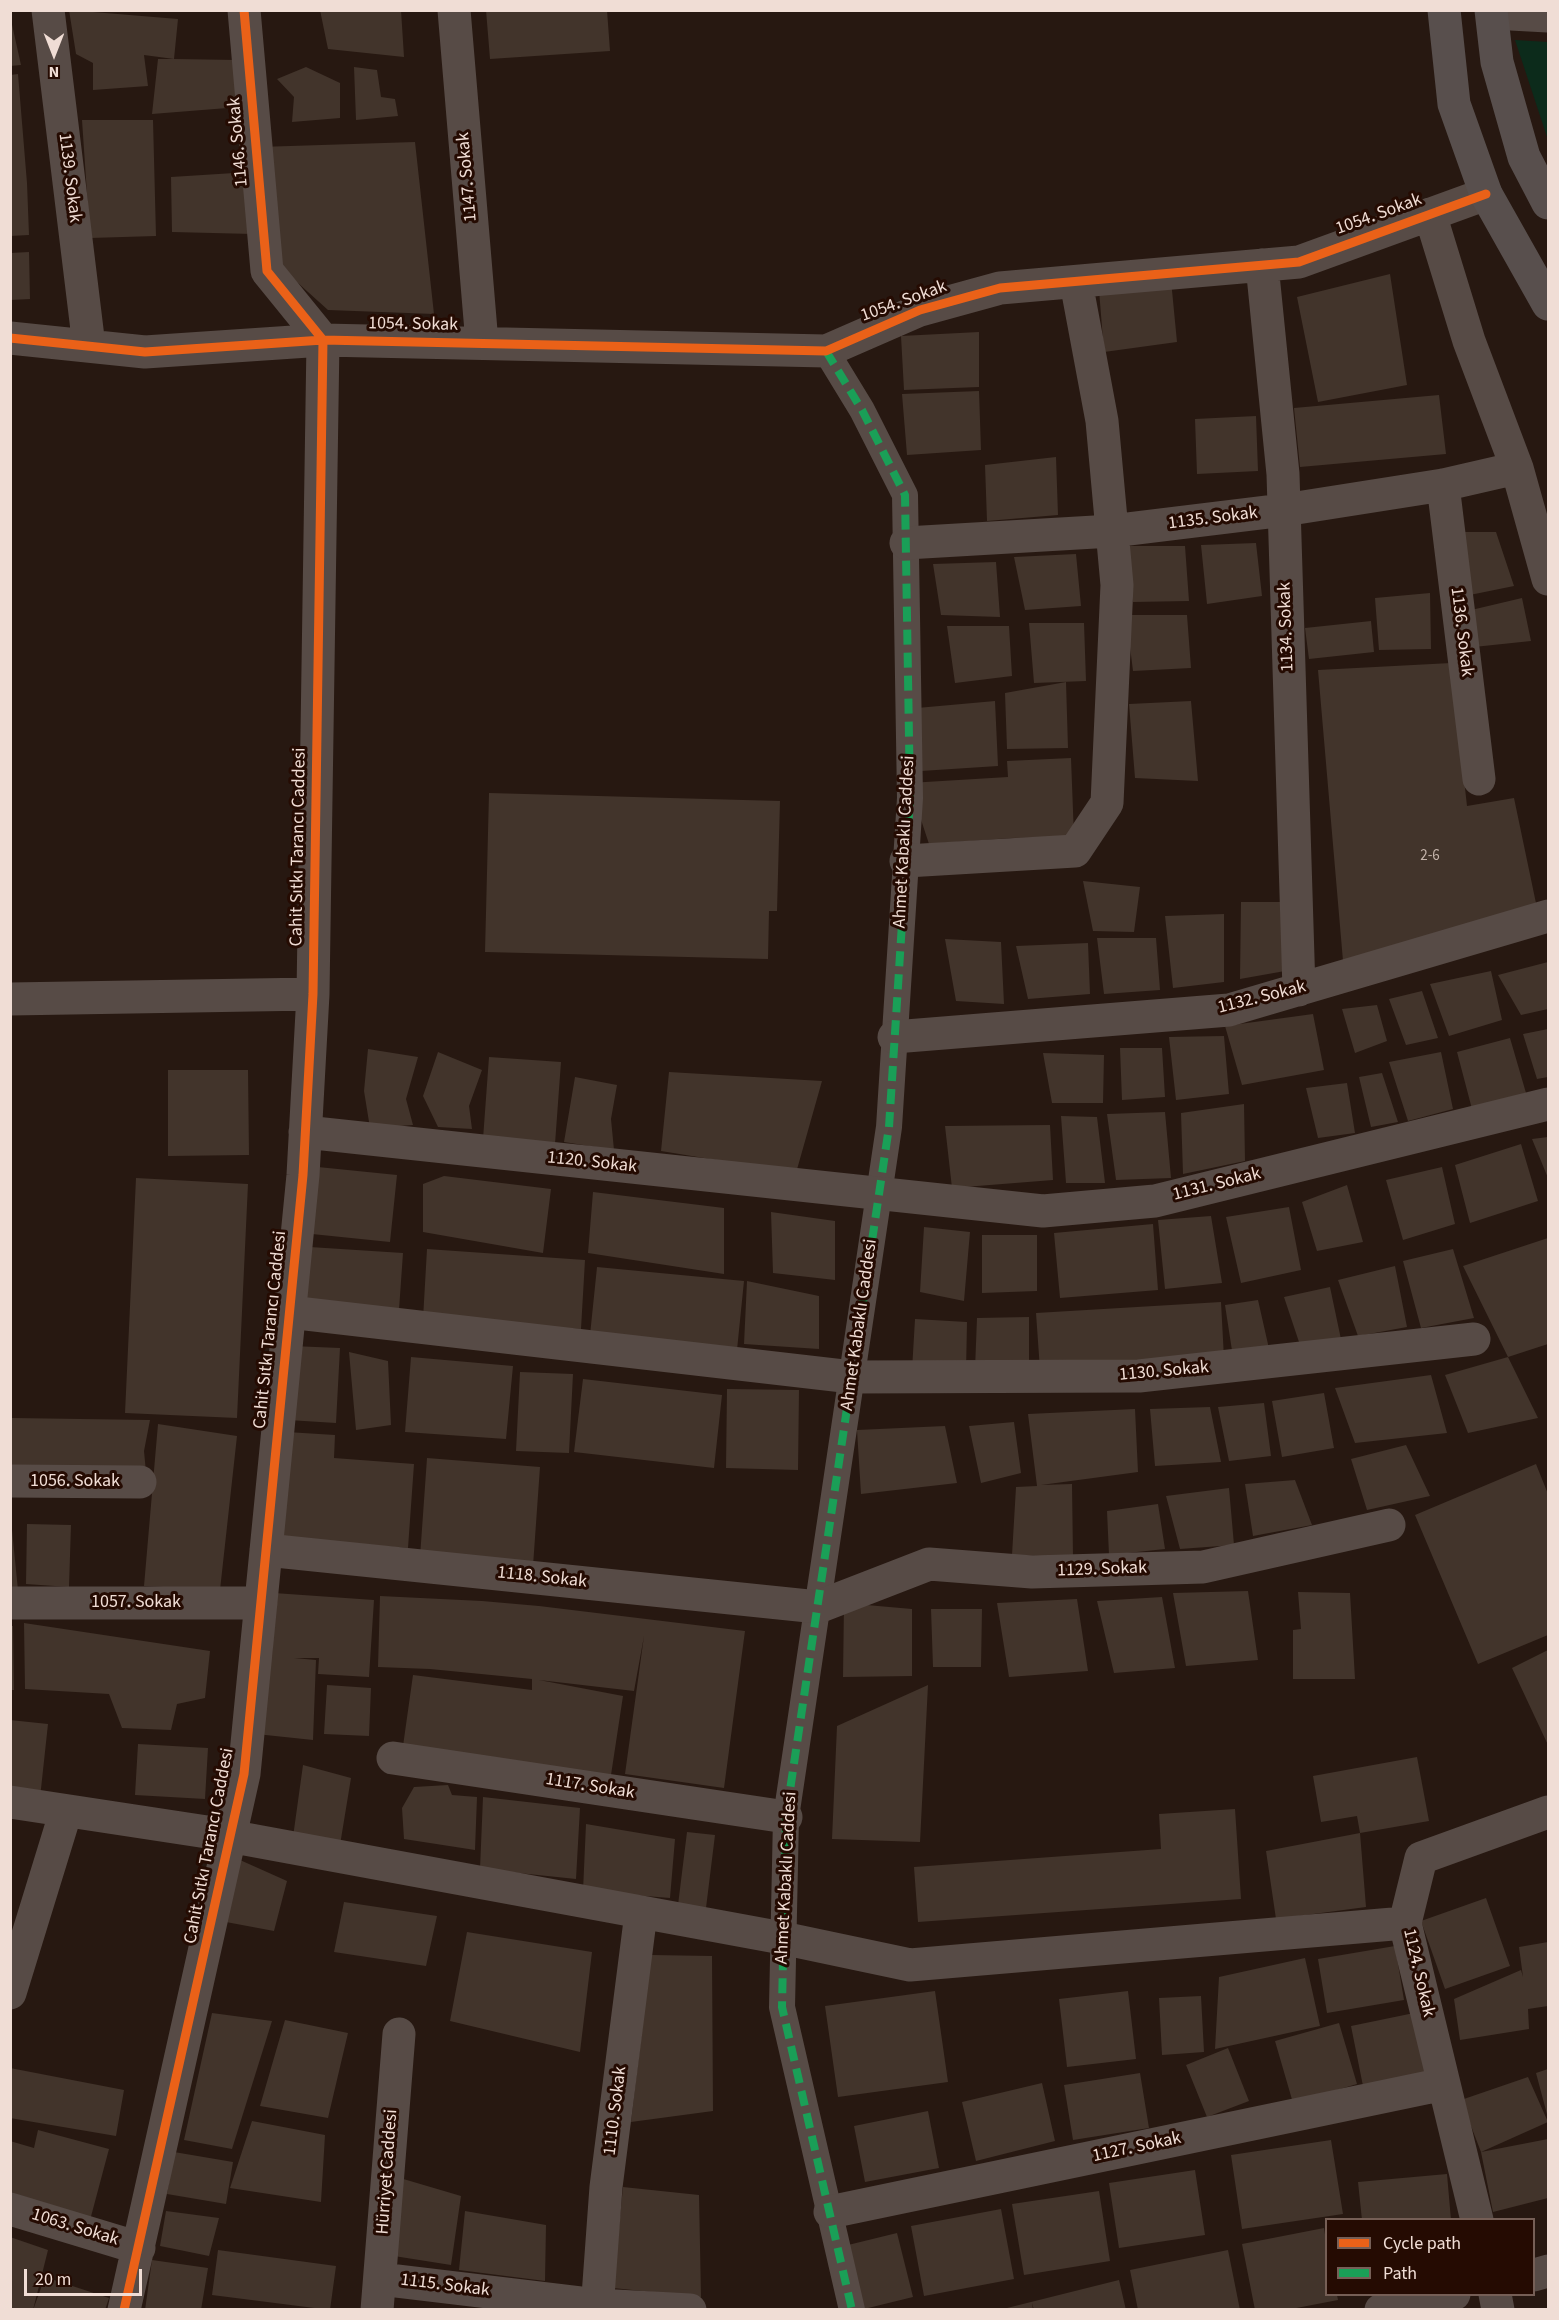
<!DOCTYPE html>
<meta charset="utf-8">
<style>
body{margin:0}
#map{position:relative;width:1559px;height:2320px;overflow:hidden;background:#271811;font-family:"Source Sans 3",sans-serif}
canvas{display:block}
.frame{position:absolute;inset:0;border:12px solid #f0ddd5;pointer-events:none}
.legend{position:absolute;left:1325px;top:2218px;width:210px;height:78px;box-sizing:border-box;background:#250b02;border:2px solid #765f56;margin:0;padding:8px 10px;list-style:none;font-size:18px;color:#f0ddd5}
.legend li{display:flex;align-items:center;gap:12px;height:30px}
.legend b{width:30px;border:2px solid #765f56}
.north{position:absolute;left:24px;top:24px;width:60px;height:60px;-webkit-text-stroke:4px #250b02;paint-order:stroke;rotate:180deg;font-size:16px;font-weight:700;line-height:24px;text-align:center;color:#f0ddd5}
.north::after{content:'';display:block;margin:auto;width:21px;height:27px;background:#f0ddd5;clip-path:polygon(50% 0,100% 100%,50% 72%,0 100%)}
.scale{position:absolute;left:24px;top:2269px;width:118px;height:27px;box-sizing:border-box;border:3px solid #f0ddd5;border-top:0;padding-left:8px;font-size:18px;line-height:21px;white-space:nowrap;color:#f0ddd5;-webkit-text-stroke:4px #250b02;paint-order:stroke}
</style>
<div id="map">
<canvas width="1559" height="2320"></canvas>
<div class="frame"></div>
<ul class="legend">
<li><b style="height:8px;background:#ea6118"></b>Cycle path</li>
<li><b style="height:8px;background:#1a9f57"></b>Path</li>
</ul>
<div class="north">N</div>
<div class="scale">20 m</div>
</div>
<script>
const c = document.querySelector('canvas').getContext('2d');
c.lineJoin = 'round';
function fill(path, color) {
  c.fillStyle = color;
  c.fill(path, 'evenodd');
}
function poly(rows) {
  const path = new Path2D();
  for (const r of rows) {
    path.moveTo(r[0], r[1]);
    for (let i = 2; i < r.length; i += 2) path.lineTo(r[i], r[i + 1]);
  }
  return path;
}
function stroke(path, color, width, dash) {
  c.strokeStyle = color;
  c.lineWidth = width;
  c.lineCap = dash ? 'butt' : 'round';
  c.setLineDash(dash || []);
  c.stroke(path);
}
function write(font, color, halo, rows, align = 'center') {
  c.font = font + ' "Source Sans 3",sans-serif';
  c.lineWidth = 6;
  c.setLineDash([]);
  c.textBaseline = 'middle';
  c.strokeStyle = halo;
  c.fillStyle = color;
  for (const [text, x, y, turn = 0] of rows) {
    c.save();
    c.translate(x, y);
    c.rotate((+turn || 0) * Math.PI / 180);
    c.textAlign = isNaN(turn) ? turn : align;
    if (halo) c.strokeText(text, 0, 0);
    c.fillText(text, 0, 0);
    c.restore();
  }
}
const green = poly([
 [1515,40,1548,42,1548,140]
]);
const building = poly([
 [69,10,178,19,174,59,237,60,240,107,152,114,158,59,174,59,144,55,148,86,93,90,93,63,76,54],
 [320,10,401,10,404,57,328,49],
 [486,10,607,10,610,51,490,59],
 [10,20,11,20,21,65,10,66],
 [306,67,340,83,340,118,292,122,294,97,277,79],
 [354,67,377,70,381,97,395,99,398,116,356,120],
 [18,74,27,183,29,235,10,236,10,75],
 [82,120,153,120,156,236,90,238],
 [415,142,434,314,328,310,268,256,259,147],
 [250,172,253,234,172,232,171,177],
 [29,252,30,299,10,300,10,253],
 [1390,274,1407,385,1318,402,1297,297],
 [1171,280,1177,342,1104,352,1099,290],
 [979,332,979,387,904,390,901,336],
 [979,391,981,450,907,455,902,394],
 [1439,395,1446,454,1300,467,1294,408],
 [1256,416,1258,471,1197,474,1195,419],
 [1056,457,1058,515,987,521,985,465],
 [1457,532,1496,532,1514,586,1460,597],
 [1256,543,1262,596,1207,604,1201,545],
 [1126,546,1185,546,1189,601,1133,602],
 [1076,554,1081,606,1025,610,1014,557],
 [996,562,1000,617,941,615,933,564],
 [1430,593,1431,649,1379,650,1375,598],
 [1522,598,1531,641,1474,647,1467,611],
 [1126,615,1187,615,1191,668,1133,671],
 [1371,621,1374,652,1309,659,1305,628],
 [1029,623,1084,623,1086,681,1034,683],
 [947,626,1009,626,1012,676,955,683],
 [1451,663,1467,806,1514,798,1537,908,1343,961,1318,670],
 [1066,682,1068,748,1007,749,1005,693],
 [995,701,998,766,921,771,917,708],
 [1191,701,1198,781,1135,778,1129,704],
 [1071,758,1074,837,1011,838,929,844,909,783,1008,777,1007,761],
 [489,793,780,801,777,911,769,911,768,959,485,952],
 [1083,881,1140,887,1134,932,1093,931],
 [1241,902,1286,902,1285,971,1240,979],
 [1224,914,1224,982,1173,988,1165,916],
 [1097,938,1156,938,1160,990,1104,994],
 [945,939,1001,942,1004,1004,956,1001],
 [1088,943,1090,994,1028,999,1016,946],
 [1548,962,1548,1009,1521,1015,1498,975],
 [1491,971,1502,1020,1449,1036,1430,984],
 [1422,991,1438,1038,1406,1045,1389,999],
 [1377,1005,1387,1041,1355,1053,1342,1009],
 [1313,1014,1324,1070,1242,1085,1225,1026],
 [1548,1029,1548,1077,1537,1079,1523,1034],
 [1224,1036,1229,1094,1176,1100,1169,1037],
 [1510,1038,1526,1093,1472,1109,1457,1052],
 [1120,1048,1162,1048,1165,1097,1122,1100],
 [368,1049,418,1057,406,1099,413,1125,370,1128,364,1091],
 [438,1052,482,1070,469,1106,472,1129,438,1127,423,1096],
 [1441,1052,1453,1109,1408,1121,1389,1062],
 [1043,1053,1104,1055,1103,1103,1052,1103],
 [489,1057,561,1062,555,1144,483,1139],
 [168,1070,248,1070,249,1155,168,1156],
 [669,1072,822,1081,796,1173,661,1151],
 [1382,1073,1398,1122,1371,1127,1359,1077],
 [575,1077,617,1085,611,1119,614,1150,564,1142],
 [1347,1083,1355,1133,1318,1138,1306,1088],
 [1244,1104,1245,1161,1183,1174,1181,1113],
 [1165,1112,1171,1178,1116,1180,1107,1114],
 [1061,1116,1097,1117,1105,1183,1066,1183],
 [1050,1125,1053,1180,952,1188,945,1126],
 [1548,1137,1548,1178,1532,1139],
 [1521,1144,1538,1201,1470,1223,1455,1165],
 [318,1167,397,1175,390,1242,312,1234],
 [1442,1167,1455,1224,1403,1240,1386,1180],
 [444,1176,551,1189,543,1253,423,1232,423,1184],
 [136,1178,248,1184,237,1418,125,1413],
 [1347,1185,1363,1242,1317,1251,1302,1202],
 [593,1192,724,1208,724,1274,588,1253],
 [1289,1207,1301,1270,1241,1283,1226,1217],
 [771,1212,835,1221,835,1280,773,1273],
 [1211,1216,1222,1283,1165,1289,1158,1220],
 [1153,1224,1158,1290,1060,1298,1054,1233],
 [924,1227,970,1232,964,1301,920,1292],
 [982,1235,1037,1235,1037,1291,982,1293],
 [1548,1238,1548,1344,1508,1357,1463,1266],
 [310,1247,403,1253,399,1310,306,1304],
 [427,1249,585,1260,581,1329,423,1319],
 [1453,1249,1474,1318,1421,1328,1403,1261],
 [1395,1266,1407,1327,1358,1336,1338,1280],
 [597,1267,744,1281,737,1350,590,1335],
 [747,1281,819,1296,819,1349,744,1344],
 [1330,1287,1342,1344,1301,1348,1284,1297],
 [1258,1300,1270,1353,1233,1357,1225,1305],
 [1221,1302,1224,1358,1040,1370,1036,1313],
 [1029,1317,1029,1369,975,1369,977,1318],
 [915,1319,967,1322,966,1373,912,1370],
 [292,1346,340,1348,336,1423,288,1420],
 [349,1352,388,1361,391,1425,356,1430],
 [411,1357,513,1366,506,1439,405,1432],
 [1508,1357,1538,1418,1468,1433,1445,1375],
 [520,1372,573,1374,569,1453,516,1451],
 [1431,1375,1447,1433,1355,1443,1335,1388],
 [583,1379,722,1395,714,1468,574,1452],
 [727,1389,799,1390,798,1470,726,1468],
 [1324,1393,1334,1448,1282,1457,1272,1401],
 [1264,1403,1271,1456,1229,1461,1218,1407],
 [1210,1407,1221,1462,1155,1466,1150,1409],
 [1135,1409,1138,1472,1041,1485,1072,1484,1073,1557,1012,1555,1016,1487,1037,1486,1028,1414],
 [12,1418,150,1420,144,1451,146,1472,10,1468],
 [1014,1422,1021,1473,981,1483,969,1426],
 [158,1424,237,1436,220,1590,144,1586],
 [945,1426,957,1483,861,1494,857,1430],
 [287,1432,335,1435,334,1458,414,1464,408,1548,280,1539],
 [1406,1445,1430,1496,1367,1510,1351,1459],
 [427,1458,540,1467,533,1566,420,1557],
 [1536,1464,1548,1494,1548,1635,1478,1664,1415,1515],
 [1295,1480,1312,1525,1253,1536,1245,1484],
 [1229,1488,1234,1545,1180,1549,1166,1496],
 [1158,1504,1165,1549,1109,1555,1107,1511],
 [27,1524,71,1525,69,1587,26,1584],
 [10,1530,12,1530,18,1590,10,1589],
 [1248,1591,1258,1660,1186,1666,1173,1593],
 [1298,1592,1350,1593,1355,1679,1293,1679,1293,1630,1301,1629],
 [274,1593,374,1600,369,1677,318,1674,319,1658,294,1658,316,1660,313,1740,256,1734,264,1657,272,1657],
 [380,1596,482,1601,539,1606,745,1631,724,1788,625,1774,644,1636,634,1691,539,1680,623,1696,611,1775,403,1746,413,1675,532,1690,532,1679,430,1669,378,1667],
 [1162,1597,1175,1668,1114,1673,1097,1601],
 [1077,1599,1088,1671,1009,1677,997,1603],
 [844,1603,912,1609,912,1676,843,1677],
 [931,1609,982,1609,981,1667,933,1667],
 [24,1623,210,1651,205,1698,177,1704,171,1730,122,1728,109,1694,25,1689],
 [10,1626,13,1626,14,1690,10,1690],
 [1548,1650,1548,1745,1512,1668],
 [327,1685,371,1688,369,1736,324,1734],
 [928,1685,920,1842,832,1839,837,1726],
 [10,1720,48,1724,40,1798,10,1795],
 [138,1744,208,1748,205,1799,135,1795],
 [1417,1757,1429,1821,1360,1833,1366,1907,1276,1919,1266,1851,1360,1833,1357,1816,1321,1822,1313,1776],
 [303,1765,351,1778,340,1845,293,1837],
 [448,1785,452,1795,477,1797,475,1850,404,1839,402,1808,414,1787],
 [483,1797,580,1808,576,1879,480,1869],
 [1235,1809,1241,1899,918,1922,914,1867,1161,1849,1159,1814],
 [586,1824,675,1839,670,1898,583,1891],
 [687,1832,715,1835,706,1908,678,1905],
 [240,1860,287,1881,274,1931,226,1922],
 [1486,1898,1510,1966,1445,1989,1421,1921],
 [344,1902,437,1916,426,1966,334,1952],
 [467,1932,592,1952,580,2052,450,2021],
 [1548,1942,1548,2006,1528,2009,1529,2029,1460,2040,1454,1999,1521,1970,1523,1977,1519,1947],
 [1395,1946,1404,2000,1327,2013,1318,1959],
 [651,1955,712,1956,713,2111,631,2122],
 [1305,1958,1320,2026,1215,2049,1219,1977],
 [935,1991,948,2082,838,2097,825,2006],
 [1128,1991,1136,2059,1067,2067,1059,1999],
 [1201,1996,1204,2052,1162,2055,1159,1998],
 [212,2013,272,2021,232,2149,184,2140],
 [1414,2013,1426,2074,1363,2086,1351,2026],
 [285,2020,348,2033,328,2118,260,2106],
 [1339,2023,1357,2084,1293,2103,1275,2041],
 [1228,2048,1249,2101,1207,2117,1186,2065],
 [10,2068,124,2090,116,2136,10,2118],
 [1548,2069,1548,2118,1536,2073],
 [1140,2073,1149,2128,1073,2140,1064,2085],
 [1528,2077,1548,2122,1481,2152,1548,2139,1548,2198,1493,2212,1481,2152,1461,2100],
 [1042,2083,1055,2141,976,2161,962,2102],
 [928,2111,939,2168,865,2182,854,2126],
 [252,2121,325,2135,321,2202,230,2188],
 [38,2130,109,2149,89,2224,10,2202,10,2141,34,2148],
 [1331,2140,1343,2214,1242,2229,1231,2155],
 [174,2152,233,2162,226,2204,167,2194],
 [1195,2170,1205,2235,1119,2248,1109,2183],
 [1447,2174,1451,2220,1362,2220,1358,2182],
 [400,2178,461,2196,451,2265,394,2256],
 [623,2187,699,2195,701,2297,613,2288],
 [1099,2191,1110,2261,1024,2275,1012,2204],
 [1001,2209,1014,2279,924,2296,911,2226],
 [166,2211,219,2218,209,2256,160,2246],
 [465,2211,546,2225,545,2281,459,2270],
 [1324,2228,1326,2241,1326,2295,1337,2295,1338,2300,1286,2310,1255,2310,1242,2244],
 [897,2233,913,2297,864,2309,848,2245],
 [10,2237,48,2250,33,2310,10,2310],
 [218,2250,336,2266,330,2310,212,2295],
 [1228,2250,1240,2310,1138,2310,1130,2270],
 [152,2260,208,2268,201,2310,145,2310],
 [45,2277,109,2298,105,2310,33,2310],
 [1119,2280,1126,2310,1034,2310,1032,2303,1033,2310,999,2310]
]);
const pedestrian = poly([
 [826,351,862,410,905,495,910,798,889,1127,786,1817,782,2007,852,2310]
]);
const minor = poly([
 [48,10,89,346],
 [454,10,482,343],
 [1492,13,1548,16],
 [1430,214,1469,341,1517,468,1548,579],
 [1262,265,1283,474,1299,990],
 [10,338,145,352,323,340,826,351,920,310,1000,288,1299,262,1486,194],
 [1443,485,1479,779],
 [906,543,1112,531,1284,510,1443,485,1517,468],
 [906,861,1075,851,1107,803,1117,585,1102,421,1076,282],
 [10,999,313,994],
 [894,1037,1229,1010,1548,916],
 [305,1132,1043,1211,1155,1201,1548,1104],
 [289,1312,852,1377,1139,1376,1474,1339],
 [10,1481,140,1482],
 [266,1550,818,1607,929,1564,1032,1572,1203,1567,1389,1525],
 [10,1603,261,1603],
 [393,1758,786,1817],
 [10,1802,207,1832,782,1938,910,1965,1405,1923],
 [10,1993,66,1811],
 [10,2209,139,2248],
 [830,2212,1444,2084],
 [1477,2220,1405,1923,1421,1858,1548,1812],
 [1534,2275,1548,2271],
 [380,2279,597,2305,690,2310],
 [1495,2294,1498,2310],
 [124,2310,244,1774,303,1175,313,994,323,340,267,271,244,10],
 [377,2310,399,2034],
 [597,2310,606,2187,641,1913],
 [1381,2310,1454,2294]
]);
const secondary = poly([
 [1444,10,1454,104,1486,194,1548,304],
 [1491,10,1497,62,1524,157,1548,203]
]);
const quiet = poly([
 [826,351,862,410,905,495,910,798,889,1127,786,1817,782,2007,852,2310]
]);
const cycleway = poly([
 [10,338,145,352,323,340,826,351,920,310,1000,288,1299,262,1486,194],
 [124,2310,244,1774,303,1175,313,994,323,340,267,271,244,10]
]);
const numberNames = [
 ["2-6",1430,857]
];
const streetNames = [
 ["1146. Sokak",239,142,-95],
 ["1147. Sokak",468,177,-95],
 ["1139. Sokak",69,178,83],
 ["1054. Sokak",1379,215,-20],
 ["1054. Sokak",904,302,-20],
 ["1054. Sokak",413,325,1],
 ["1135. Sokak",1213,519,-7],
 ["1134. Sokak",1287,627,-92],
 ["1136. Sokak",1461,632,83],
 ["Ahmet Kabaklı Caddesi",905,842,-87],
 ["Cahit Sıtkı Tarancı Caddesi",299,847,-89],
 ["1132. Sokak",1262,998,-14],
 ["1120. Sokak",592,1163,6],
 ["1131. Sokak",1217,1185,-14],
 ["Ahmet Kabaklı Caddesi",860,1325,-82],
 ["Cahit Sıtkı Tarancı Caddesi",271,1330,-84],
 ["1130. Sokak",1164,1372,-5],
 ["1056. Sokak",75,1482],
 ["1129. Sokak",1102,1570,-2],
 ["1118. Sokak",542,1578,6],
 ["1057. Sokak",136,1603],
 ["1117. Sokak",590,1787,9],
 ["Cahit Sıtkı Tarancı Caddesi",210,1846,-79],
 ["Ahmet Kabaklı Caddesi",787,1878,-87],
 ["1124. Sokak",1418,1973,77],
 ["1110. Sokak",616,2111,-83],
 ["1127. Sokak",1137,2148,-12],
 ["Hürriyet Caddesi",388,2172,-86],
 ["1063. Sokak",75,2228,17],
 ["1115. Sokak",445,2286,7]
];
fill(green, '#0c2b1b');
fill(building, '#42342b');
stroke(pedestrian, '#574b46', 26);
stroke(minor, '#574b46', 33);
stroke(secondary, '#584f4d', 33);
stroke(quiet, '#1a9f57', 8, [15, 8]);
stroke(cycleway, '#ea6118', 9);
write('15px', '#c4b3aa', null, numberNames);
write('18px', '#f0ddd5', '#250b02', streetNames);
</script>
